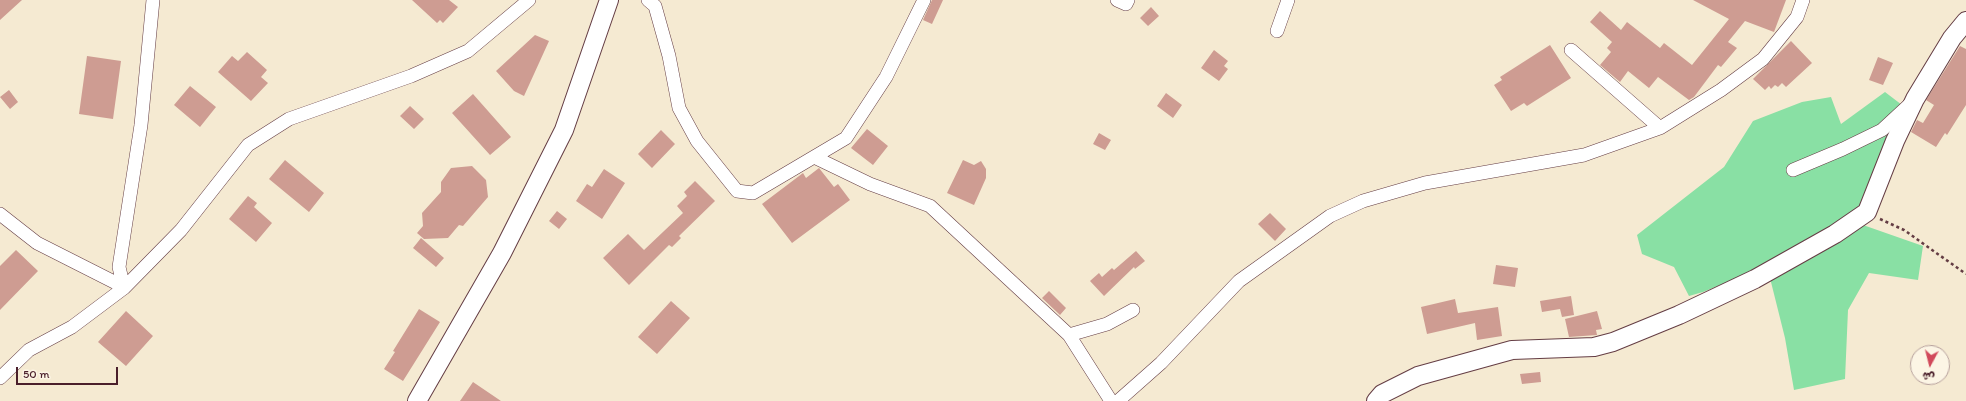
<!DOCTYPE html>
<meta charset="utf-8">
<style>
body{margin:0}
#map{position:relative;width:1966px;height:401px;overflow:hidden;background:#f5ead2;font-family:Itim,"Playpen Sans Arabic",sans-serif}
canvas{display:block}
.north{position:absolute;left:1910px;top:345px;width:40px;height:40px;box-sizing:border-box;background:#fcf5e5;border:1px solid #b59f9b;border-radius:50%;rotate:187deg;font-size:11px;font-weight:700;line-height:16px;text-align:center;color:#4a1f2b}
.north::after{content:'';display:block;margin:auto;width:14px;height:18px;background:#d1495b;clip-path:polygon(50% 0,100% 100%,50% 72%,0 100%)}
.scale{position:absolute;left:16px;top:367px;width:102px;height:18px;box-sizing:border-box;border:2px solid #4a1f2b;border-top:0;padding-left:5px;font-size:12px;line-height:14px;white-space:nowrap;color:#4a1f2b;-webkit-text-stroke:3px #fcf5e5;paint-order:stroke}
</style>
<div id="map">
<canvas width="1966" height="401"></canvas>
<div class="north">ش</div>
<div class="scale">50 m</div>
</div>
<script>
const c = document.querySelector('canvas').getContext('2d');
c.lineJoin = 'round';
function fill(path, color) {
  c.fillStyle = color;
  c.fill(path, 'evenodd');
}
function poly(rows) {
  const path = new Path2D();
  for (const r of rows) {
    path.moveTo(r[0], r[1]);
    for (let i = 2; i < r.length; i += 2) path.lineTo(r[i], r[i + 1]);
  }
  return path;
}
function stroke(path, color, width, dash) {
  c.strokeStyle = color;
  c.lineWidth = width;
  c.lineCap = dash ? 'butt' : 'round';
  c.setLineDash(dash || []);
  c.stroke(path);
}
const green = poly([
 [1885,92,1902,105,1863,225,1923,246,1918,280,1869,273,1848,310,1845,379,1794,390,1785,338,1767,266,1703,292,1689,296,1674,267,1642,254,1637,235,1724,167,1753,121,1802,102,1831,97,1841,124]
]);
const building = poly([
 [0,0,22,0,0,20],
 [412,0,449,0,458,7,443,23,440,20,437,23],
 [932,0,943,0,932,24,923,20],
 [1693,0,1786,0,1774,32,1745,21,1728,42,1737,48,1721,67,1718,65,1694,97,1689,100,1658,77,1649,88,1628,71,1620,82,1600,65,1611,52,1607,48,1612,42,1590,22,1600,11,1621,30,1627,22,1660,48,1664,43,1692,65,1729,19],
 [1151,7,1159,16,1148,26,1140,18],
 [535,35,549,41,524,96,514,91,496,71],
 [1791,41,1812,63,1786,87,1782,83,1778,87,1775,85,1771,89,1769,86,1765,90,1753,79],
 [1550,45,1571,78,1527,106,1524,103,1511,111,1494,85,1502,80,1500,77],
 [1960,46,1966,49,1966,105,1947,135,1945,133,1936,147,1911,132,1917,120,1923,123,1934,105,1926,100],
 [1214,50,1228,61,1224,66,1228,69,1219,81,1201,68],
 [247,52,267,70,261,77,268,83,251,101,218,72,232,56,238,61],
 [87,56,121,61,113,119,79,114],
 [1878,57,1893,63,1883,85,1869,80],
 [190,86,216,107,200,127,174,105],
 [9,90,18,102,10,109,0,97],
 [1166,93,1182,105,1173,118,1157,106],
 [473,94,511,137,490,155,452,113],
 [410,106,424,119,414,129,400,116],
 [867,129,888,146,873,165,851,148],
 [661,130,675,144,652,168,638,154],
 [1099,133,1111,140,1105,150,1093,144],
 [285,160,324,193,309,212,269,179],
 [963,160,974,165,981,161,986,169,986,178,974,205,947,193],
 [472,166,486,180,488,197,463,226,459,225,448,238,424,239,417,233,423,226,422,213,441,192,441,182,451,168],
 [819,168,834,187,838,184,850,200,792,243,762,204,803,173,806,178],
 [604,169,625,183,602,219,576,201,587,184,592,187],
 [695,181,715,201,679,236,681,238,672,247,669,245,629,285,603,258,628,234,644,250,683,213,677,206,687,196,684,192],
 [248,196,257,203,254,207,272,223,256,242,229,219],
 [557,211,567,219,559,229,549,221],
 [1270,213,1286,229,1275,241,1258,224],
 [421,238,444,258,436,267,413,248],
 [16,250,38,271,0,310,0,266],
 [1136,251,1145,261,1135,269,1134,267,1104,296,1090,281,1099,273,1102,277,1112,268,1114,270],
 [1496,265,1518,268,1515,287,1493,284],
 [1049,291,1066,308,1060,315,1042,298],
 [1571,296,1574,315,1562,317,1560,309,1542,312,1540,301],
 [1455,299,1458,313,1498,307,1502,336,1477,340,1475,323,1427,334,1421,307],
 [671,301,690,318,657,354,638,337],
 [419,309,440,322,403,381,384,369,395,352,393,351],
 [126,311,153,336,126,366,98,342],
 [1597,311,1602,329,1596,330,1597,335,1569,337,1565,319],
 [1540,372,1541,382,1522,384,1520,374],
 [473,382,501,401,460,401]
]);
const path = poly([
 [1880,219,1904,230,1966,274]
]);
const street = poly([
 [648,0,655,6,669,56,679,108,697,141,737,191,753,193,846,138,886,77,924,0],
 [1117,0,1126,4,1128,0],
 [1277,31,1288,0],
 [1571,50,1660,128],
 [814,157,870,184,930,206,1069,335,1111,401],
 [1793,170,1843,149,1882,130,1909,105],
 [0,214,37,243,124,287],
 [124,288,119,267,141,125,153,0],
 [1069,335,1107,324,1133,310],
 [0,378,29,350,72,327,124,288,181,230,248,145,289,119,411,76,468,51,529,0],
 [1118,401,1161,363,1239,281,1330,216,1363,201,1425,183,1584,155,1660,128,1721,90,1763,59,1797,17,1803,0]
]);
const secondary = poly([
 [417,401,502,253,564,130,609,0],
 [1376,401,1382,394,1418,376,1512,350,1594,347,1613,342,1679,315,1755,279,1835,234,1867,212,1895,141,1915,99,1952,38,1966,21]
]);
fill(green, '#89e0a4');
fill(building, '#ce9c92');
stroke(street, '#643d44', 14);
stroke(secondary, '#643d44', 20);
stroke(path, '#643d44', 2.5, [3, 3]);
stroke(street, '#fff', 13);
stroke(secondary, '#fff', 18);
</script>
